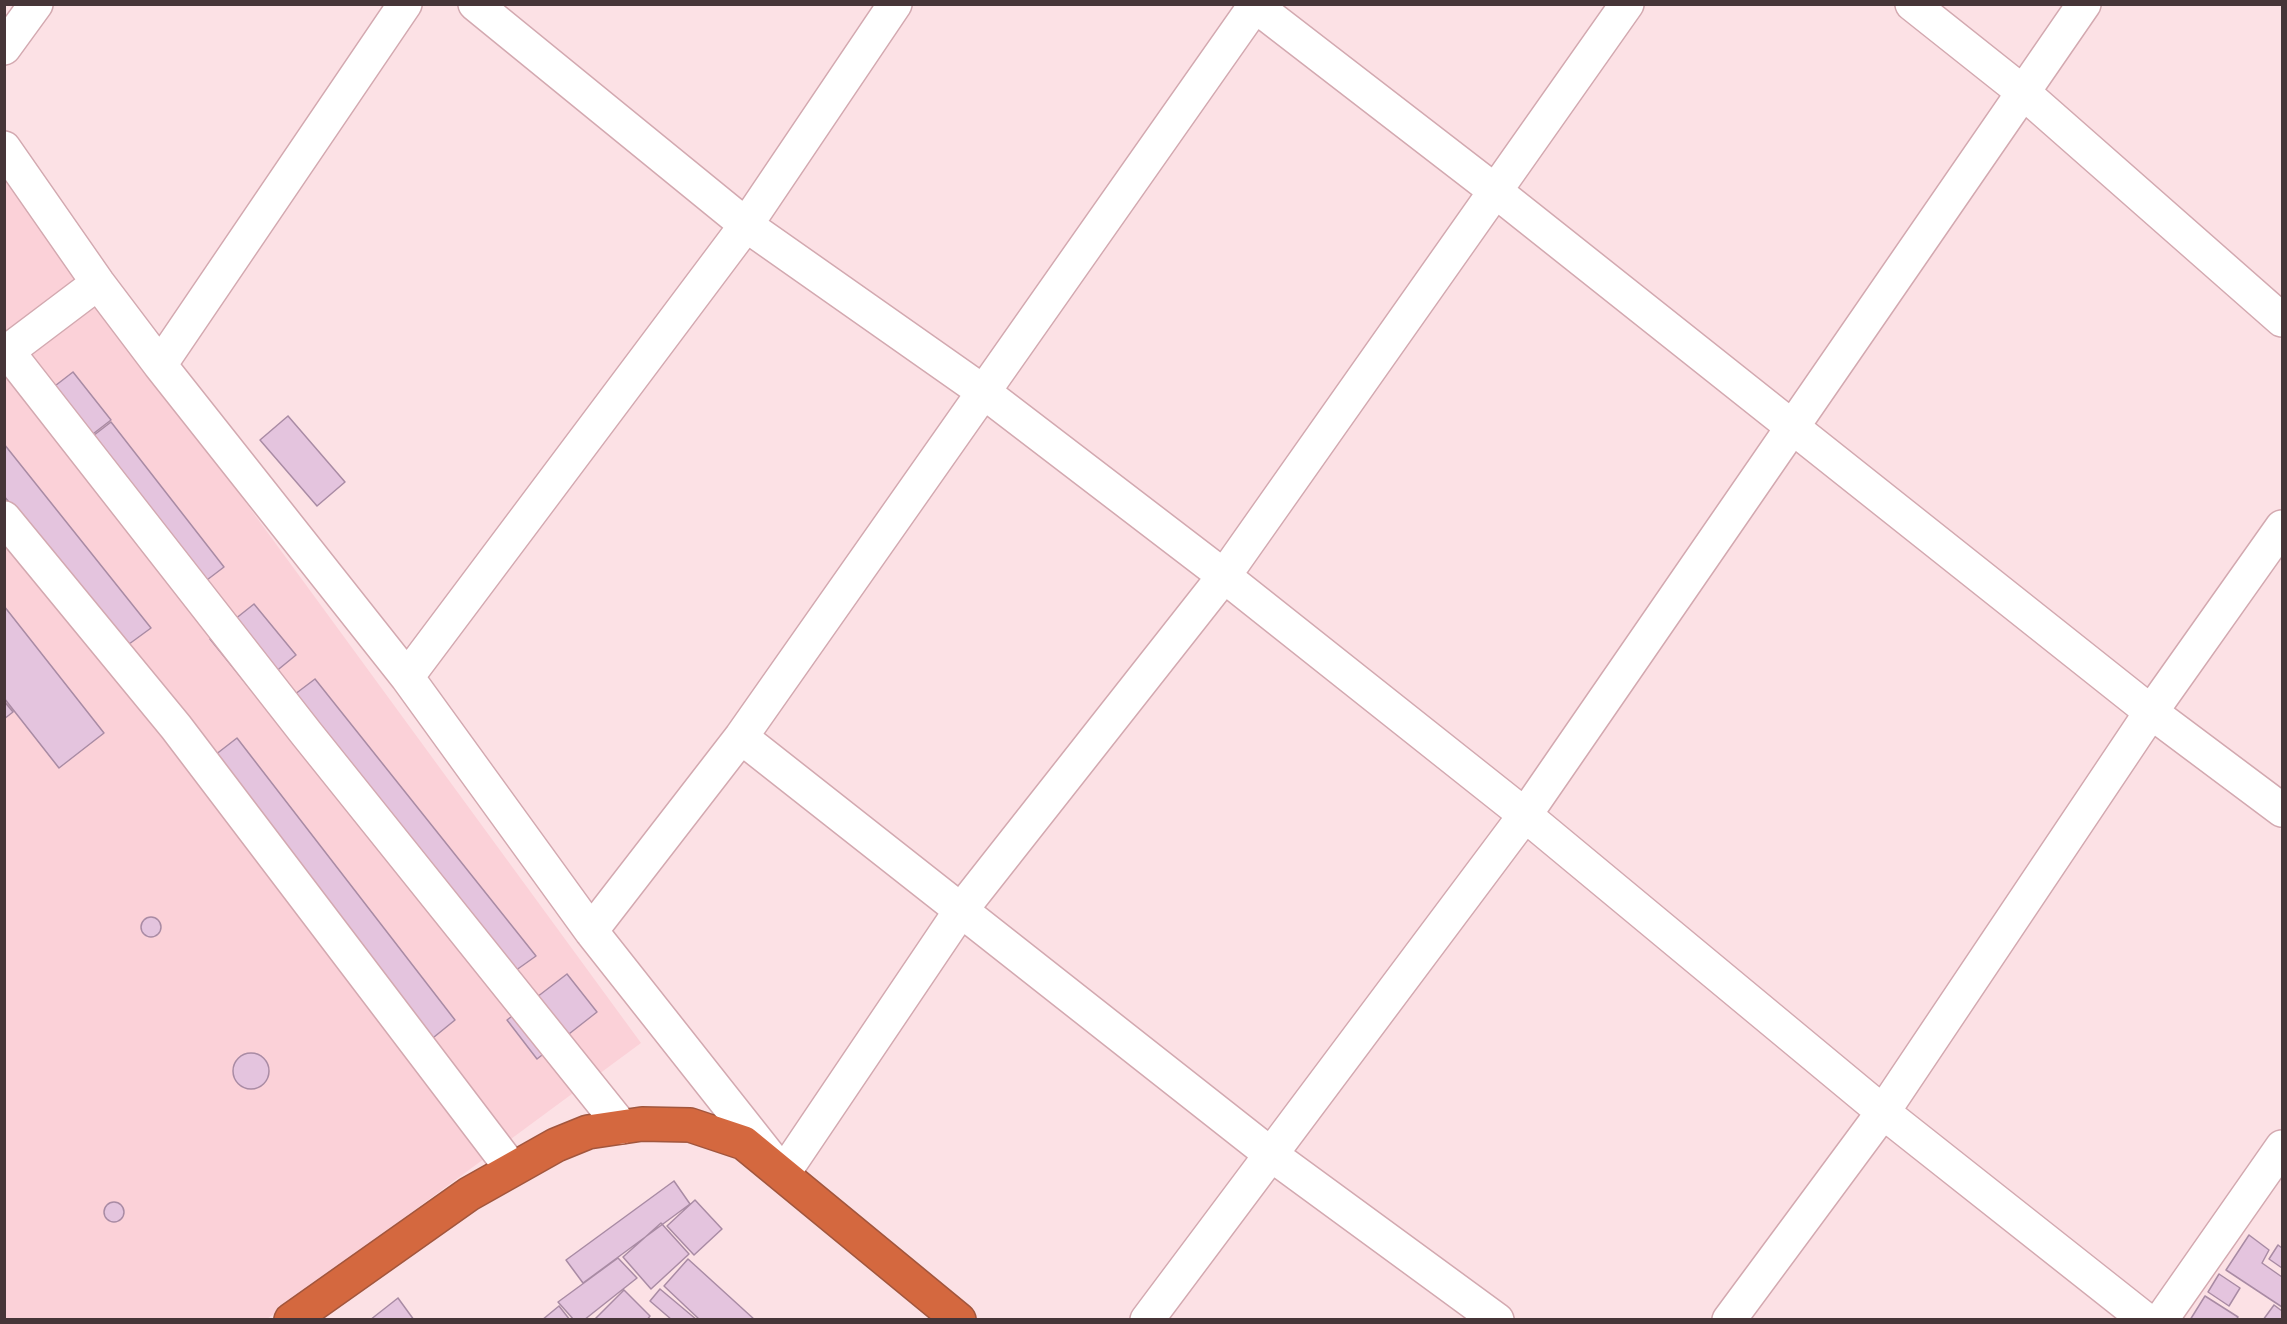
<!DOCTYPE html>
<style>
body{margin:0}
#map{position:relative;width:2287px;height:1324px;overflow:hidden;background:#fce1e5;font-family:Jost,sans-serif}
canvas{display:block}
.frame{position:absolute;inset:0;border:6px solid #463538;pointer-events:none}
</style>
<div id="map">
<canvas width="2287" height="1324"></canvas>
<div class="frame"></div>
</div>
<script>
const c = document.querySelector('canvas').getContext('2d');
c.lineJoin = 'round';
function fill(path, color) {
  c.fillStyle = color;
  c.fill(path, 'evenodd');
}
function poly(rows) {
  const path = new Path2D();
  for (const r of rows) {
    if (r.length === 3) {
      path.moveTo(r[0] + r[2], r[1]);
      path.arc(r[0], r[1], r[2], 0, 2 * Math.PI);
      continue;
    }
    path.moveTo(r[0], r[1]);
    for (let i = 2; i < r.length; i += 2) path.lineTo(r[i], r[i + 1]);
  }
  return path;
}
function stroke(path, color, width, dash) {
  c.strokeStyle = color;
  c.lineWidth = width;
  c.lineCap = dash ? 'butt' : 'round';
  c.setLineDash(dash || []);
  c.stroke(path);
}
const built = poly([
 [4,172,641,1043,267,1319,5,1319]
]);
const building = poly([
 [73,372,111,420,89,437,51,389,73,372],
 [288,416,345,482,317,506,260,440,288,416],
 [111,422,224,567,203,583,89,439,111,422],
 [4,444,151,628,125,647,4,496,4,444],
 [254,604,296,655,252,691,210,639,254,604],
 [4,606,104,733,59,768,4,698,4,606],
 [315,679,536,956,498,983,278,707,315,679],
 [4,701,13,712,4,719,4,701],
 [237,738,455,1020,423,1046,206,762,237,738],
 [151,927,10],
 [567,974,597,1012,537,1059,507,1020,567,974],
 [251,1071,18],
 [674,1181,690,1204,583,1283,566,1260,674,1181],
 [695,1200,722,1229,694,1255,667,1226,695,1200],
 [114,1212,10],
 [661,1223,689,1254,651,1289,623,1257,661,1223],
 [2249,1235,2269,1250,2262,1263,2282,1277,2282,1307,2226,1270,2249,1235],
 [2278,1245,2282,1248,2282,1268,2269,1259,2278,1245],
 [618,1258,637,1278,584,1320,574,1320,558,1302,618,1258],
 [688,1259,755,1320,700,1320,664,1286,688,1259],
 [2219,1274,2240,1288,2229,1306,2208,1292,2219,1274],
 [660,1289,697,1320,672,1320,650,1301,660,1289],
 [624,1290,650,1316,647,1320,594,1320,624,1290],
 [2205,1296,2238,1317,2236,1320,2190,1320,2205,1296],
 [398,1298,414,1320,370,1320,398,1298],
 [2274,1305,2282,1311,2282,1320,2263,1320,2274,1305],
 [559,1306,570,1320,542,1320,559,1306]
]);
const minor = poly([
 [475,4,746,225,985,393,1224,576,1525,815,1883,1112,2146,1320],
 [1253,4,1494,190,2151,712,2282,810],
 [1912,4,2024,93,2282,320],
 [4,48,36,4],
 [4,148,98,283,160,365,407,677,591,931,783,1174,961,910,1224,576,1627,4],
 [8,352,306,733,622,1127],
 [4,354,98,283],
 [160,365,405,4],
 [4,518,176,727,512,1169],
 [407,677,746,225,895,4],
 [741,737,1269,1153,1497,1320],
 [591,931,741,737,1256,4],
 [1147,1320,1525,815,2084,4],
 [1729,1320,1883,1112,2151,712,2282,527],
 [2161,1320,2282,1147]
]);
const highway = poly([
 [291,1320,469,1194,556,1145,588,1132,642,1124,690,1125,744,1143,959,1320]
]);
fill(built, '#fbd1d8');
fill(building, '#e4c4de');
stroke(building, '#a98ba4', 1.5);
stroke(minor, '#d3a9b0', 36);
stroke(highway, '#a2563d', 36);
stroke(minor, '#fff', 33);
stroke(highway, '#d4683f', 33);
</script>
